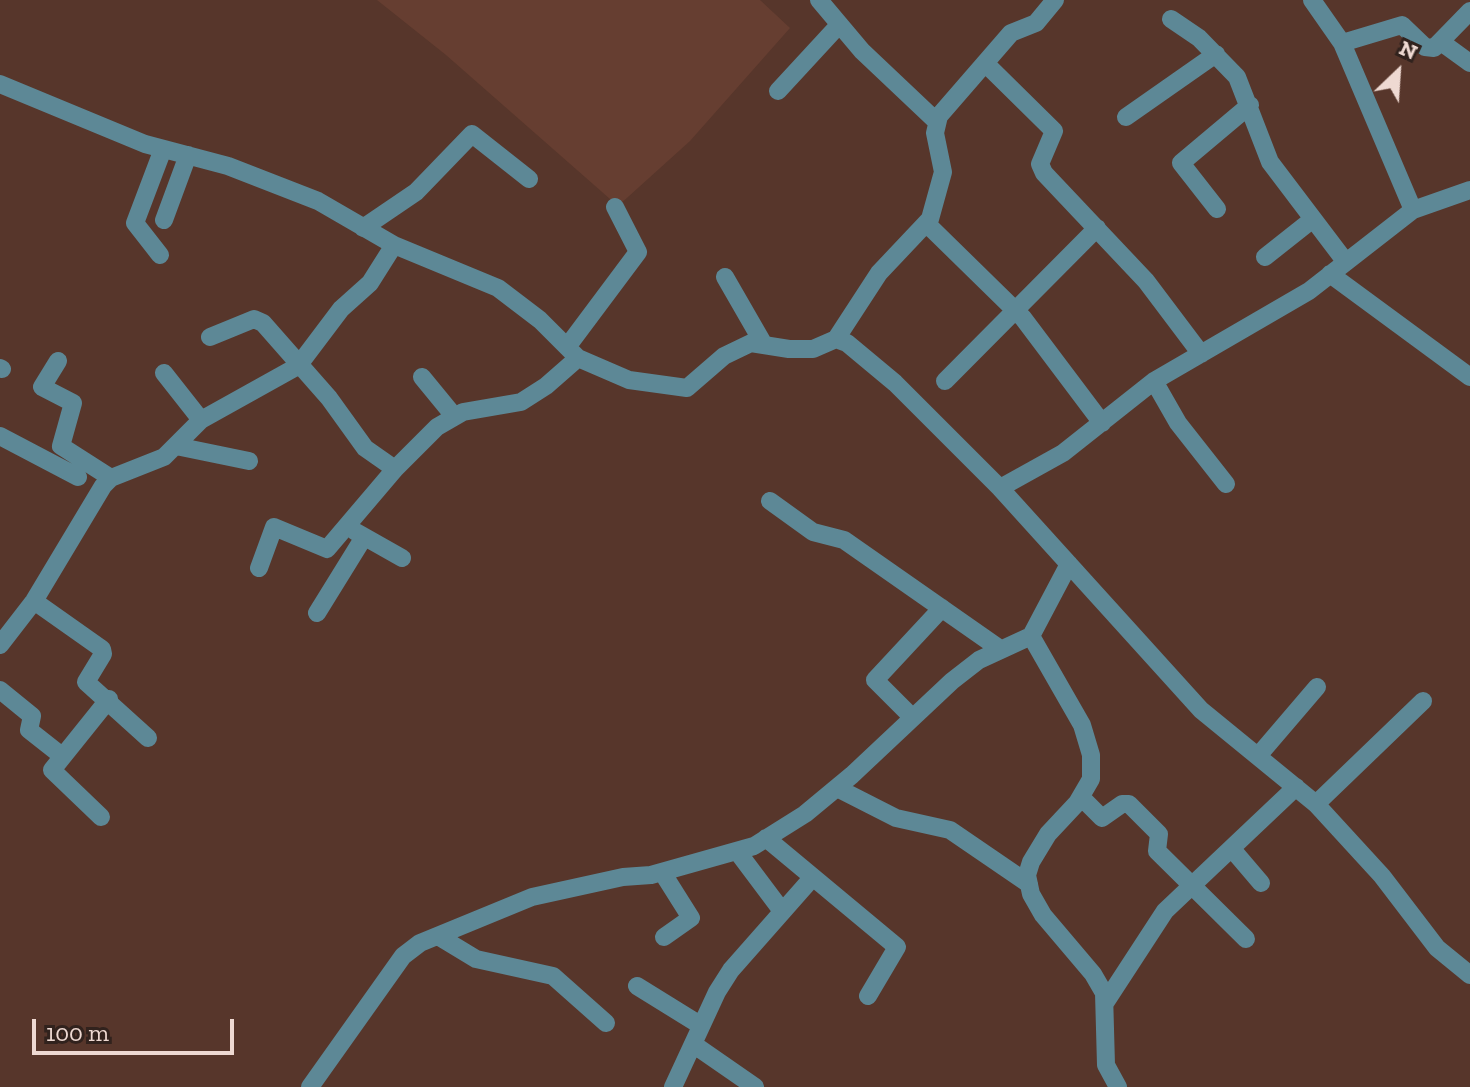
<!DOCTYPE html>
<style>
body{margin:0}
#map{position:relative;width:1470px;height:1087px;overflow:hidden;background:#57362b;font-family:"Zilla Slab",serif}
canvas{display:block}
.north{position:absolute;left:1358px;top:32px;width:80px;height:80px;-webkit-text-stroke:6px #31221d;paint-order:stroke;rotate:25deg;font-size:22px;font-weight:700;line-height:32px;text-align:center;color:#eed9d2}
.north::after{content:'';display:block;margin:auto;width:28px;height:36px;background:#eed9d2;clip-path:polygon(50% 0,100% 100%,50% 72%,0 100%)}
.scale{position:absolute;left:32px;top:1019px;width:202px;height:36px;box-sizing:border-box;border:4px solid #eed9d2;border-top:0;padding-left:10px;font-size:24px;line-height:28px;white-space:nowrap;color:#eed9d2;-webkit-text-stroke:6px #31221d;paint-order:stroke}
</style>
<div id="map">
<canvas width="1470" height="1087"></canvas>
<div class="north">N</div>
<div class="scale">100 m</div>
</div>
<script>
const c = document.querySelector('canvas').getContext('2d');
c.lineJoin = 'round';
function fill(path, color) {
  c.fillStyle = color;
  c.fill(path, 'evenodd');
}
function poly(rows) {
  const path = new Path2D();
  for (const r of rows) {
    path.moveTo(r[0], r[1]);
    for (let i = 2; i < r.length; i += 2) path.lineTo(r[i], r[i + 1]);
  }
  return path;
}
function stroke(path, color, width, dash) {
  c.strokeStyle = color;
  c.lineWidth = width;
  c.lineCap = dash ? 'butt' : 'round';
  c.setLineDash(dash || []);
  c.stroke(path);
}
const built = poly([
 [377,0,760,0,790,28,690,141,618,206,446,55]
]);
const minor = poly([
 [819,0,862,51,936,121],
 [1312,0,1342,43,1413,210],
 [1171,19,1199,38,1237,77,1270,162,1345,261],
 [1441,42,1470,63],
 [1342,43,1402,25,1425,47,1434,48,1470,11],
 [985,63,1054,131,1040,164,1044,173,1146,281,1201,354],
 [0,84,145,144,228,166,318,201,394,245,498,288,540,320,578,358,629,380,687,388,724,356,751,343,789,349,813,349,836,339,847,343,895,383,1000,488,1201,710,1316,804,1382,876,1437,948,1470,975],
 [778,91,838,26],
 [1126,117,1216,54],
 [1217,209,1181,163,1250,105],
 [164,220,188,155],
 [927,224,1023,318,1102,423],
 [363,228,416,192,472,134,529,179],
 [160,255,135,223,163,149],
 [1265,257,1313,219],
 [1330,274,1470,377],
 [725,277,763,343],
 [210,337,254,319,263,323,329,398,365,448,395,469],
 [836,339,879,273,930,219,943,172,935,133,939,116,1011,33,1036,23,1055,0],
 [567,347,638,252,615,207],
 [58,361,42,387,73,403,61,446,111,478],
 [0,368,2,369],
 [164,373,201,420],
 [422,377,454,416],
 [945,381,1097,228],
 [1154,381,1178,423,1226,484],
 [0,436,78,477],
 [176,446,249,461],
 [1000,488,1063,453,1154,381,1309,291,1413,210,1470,190],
 [770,501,813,532,844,540,1000,649],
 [356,532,402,558],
 [259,568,274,527,327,549,395,469,437,427,463,412,521,402,546,386,578,358],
 [34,601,102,649,103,654,86,682,148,738],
 [317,613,364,537],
 [1031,636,1082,725,1091,755,1091,779,1077,803,1048,834,1031,862,1027,875,1031,894,1043,915,1093,974,1104,993,1106,1065,1118,1087],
 [0,645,34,601,103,486,111,478,164,457,201,420,298,366,341,309,370,283,394,245],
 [0,690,32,716,29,730,62,756],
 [912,717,875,680,942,608],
 [1258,756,1317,687],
 [837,788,896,818,950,830,1029,884],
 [1081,797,1102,818,1122,804,1129,804,1159,834,1157,851,1246,939],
 [1316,804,1423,701],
 [101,817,52,770,109,699],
 [766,838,897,947,868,996],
 [1232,849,1261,883],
 [737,851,782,911],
 [662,872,691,918,664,937],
 [438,936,476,959,553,976,606,1023],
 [637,986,700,1025],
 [1105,1003,1165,911,1296,787],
 [693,1044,755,1087],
 [310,1087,403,956,420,943,532,897,623,877,651,875,754,846,805,814,852,775,952,681,979,660,1031,636,1069,564],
 [673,1087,717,992,731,970,813,877]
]);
fill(built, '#663e31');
stroke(minor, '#5d8896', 18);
</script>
